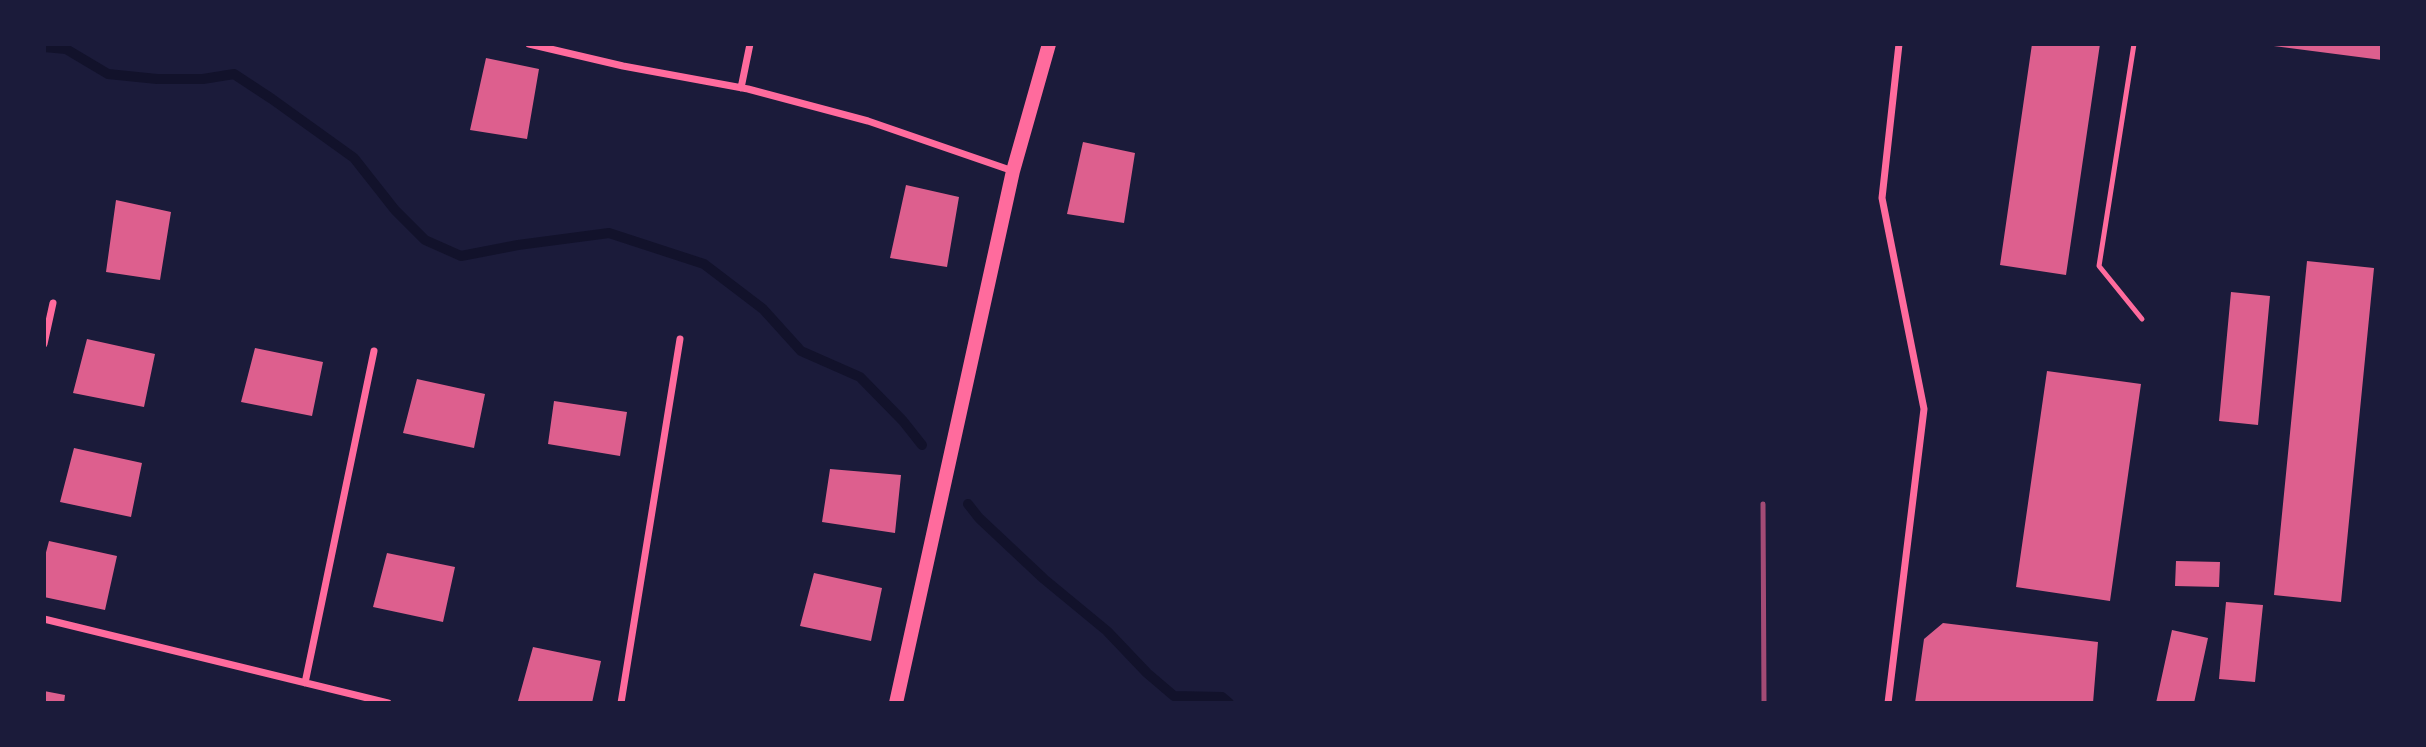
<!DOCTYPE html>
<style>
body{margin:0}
#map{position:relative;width:2426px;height:747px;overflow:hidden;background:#1b1b3a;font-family:"Noto Sans",sans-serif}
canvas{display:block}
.frame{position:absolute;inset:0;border:46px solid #1b1b3a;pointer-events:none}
</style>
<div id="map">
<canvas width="2426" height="747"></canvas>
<div class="frame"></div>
</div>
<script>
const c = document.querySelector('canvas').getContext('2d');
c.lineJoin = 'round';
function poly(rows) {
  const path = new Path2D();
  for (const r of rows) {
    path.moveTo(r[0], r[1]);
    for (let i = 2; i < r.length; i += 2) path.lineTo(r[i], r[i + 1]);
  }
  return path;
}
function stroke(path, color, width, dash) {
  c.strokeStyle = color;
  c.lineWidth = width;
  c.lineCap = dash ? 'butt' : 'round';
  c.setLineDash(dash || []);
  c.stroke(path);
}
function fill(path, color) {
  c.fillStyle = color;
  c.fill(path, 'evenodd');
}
const stream = poly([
 [44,47,66,49,108,74,157,79,203,79,234,74,272,99,354,158,395,210,425,240,461,256,518,245,609,233,704,264,763,309,801,351,860,377,903,421,922,445],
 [968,504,979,518,1044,579,1107,631,1147,673,1174,696,1222,697,1229,703]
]);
const building = poly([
 [2032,44,2100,44,2066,275,2000,265],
 [2266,44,2382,44,2382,60,2266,45],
 [486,58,539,69,527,139,470,130],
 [1083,142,1135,153,1124,223,1067,214],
 [906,185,959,197,947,267,890,258],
 [116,200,171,212,160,280,106,272],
 [2307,261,2374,268,2341,602,2274,595],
 [2231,292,2270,296,2258,425,2219,421],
 [87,339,155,354,144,407,73,393],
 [255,348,323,362,312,416,241,402],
 [2047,371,2141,384,2110,601,2016,587],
 [417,379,485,394,474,448,403,433],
 [554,401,627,412,620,456,548,444],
 [74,448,142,463,131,517,60,502],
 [830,469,901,475,895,533,822,522],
 [49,541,117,556,105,610,44,597,44,560],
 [387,553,455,567,443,622,373,607],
 [2176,561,2220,562,2219,587,2175,586],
 [814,573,882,588,871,641,800,626],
 [2226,602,2263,605,2255,682,2219,679],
 [1943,623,2098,642,2093,703,1915,703,1924,639],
 [2172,630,2208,638,2194,703,2156,703],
 [533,647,601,661,592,703,530,703,518,701],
 [44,691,65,695,64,703,44,703]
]);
const service = poly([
 [2134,44,2099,266,2142,319]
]);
const minor = poly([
 [529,44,623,66,748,89,868,121,1013,171],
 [741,88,750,44],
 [44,344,53,303],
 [44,619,388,703],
 [305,683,374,351],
 [621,703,680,339],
 [1888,703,1924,409,1882,198,1899,44]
]);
const secondary = poly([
 [896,703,1013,171,1049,44]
]);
const rail = poly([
 [1763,504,1764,703]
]);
stroke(stream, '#12122b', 10);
fill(building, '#dd5f8e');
stroke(service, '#ff6b9d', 5);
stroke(minor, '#ff6b9d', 7);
stroke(secondary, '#ff6b9d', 14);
stroke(rail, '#a44b75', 5);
</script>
